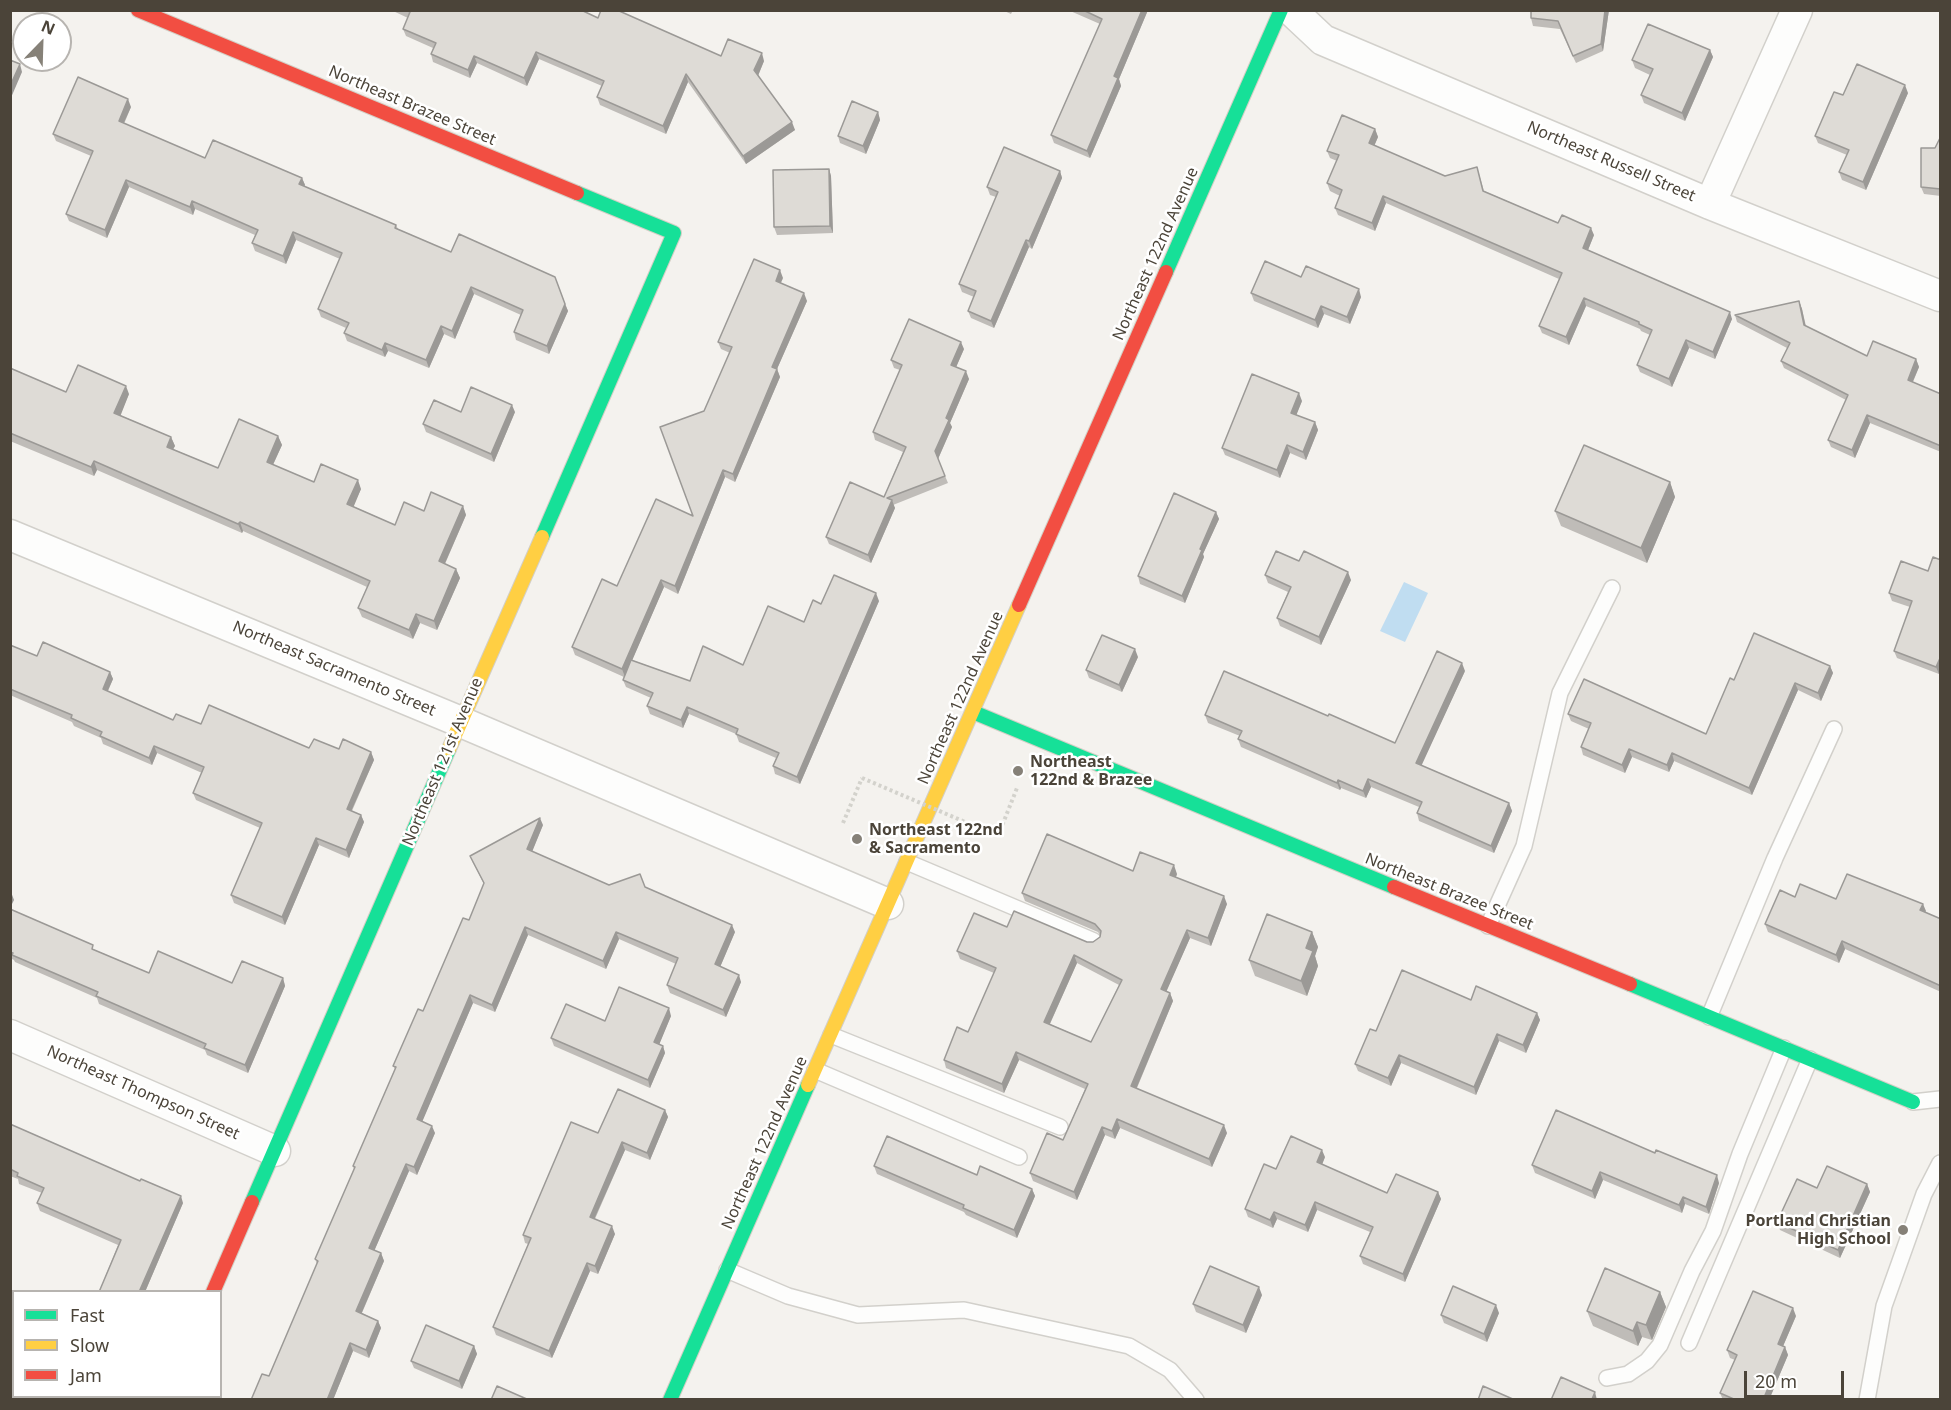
<!DOCTYPE html>
<style>
body{margin:0}
#map{position:relative;width:1951px;height:1410px;overflow:hidden;background:#f4f2ee;font-family:"Noto Sans",sans-serif}
canvas{display:block}
.frame{position:absolute;inset:0;border:12px solid #4b4439;pointer-events:none}
.legend{position:absolute;left:12px;top:1290px;width:210px;height:108px;box-sizing:border-box;background:#fff;border:2px solid #b7b4b0;margin:0;padding:8px 10px;list-style:none;font-size:18px;color:#4b4439}
.legend li{display:flex;align-items:center;gap:12px;height:30px}
.legend b{width:30px;border:2px solid #b7b4b0}
.north{position:absolute;left:12px;top:12px;width:60px;height:60px;box-sizing:border-box;background:#fff;border:2px solid #b7b4b0;border-radius:50%;rotate:23deg;font-size:16px;font-weight:700;line-height:24px;text-align:center;color:#4b4439}
.north::after{content:'';display:block;margin:auto;width:21px;height:27px;background:#868178;clip-path:polygon(50% 0,100% 100%,50% 72%,0 100%)}
.scale{position:absolute;left:1744px;top:1371px;width:100px;height:27px;box-sizing:border-box;border:3px solid #4b4439;border-top:0;padding-left:8px;font-size:18px;line-height:21px;white-space:nowrap;color:#4b4439;-webkit-text-stroke:4px #fff;paint-order:stroke}
</style>
<div id="map">
<canvas width="1951" height="1410"></canvas>
<div class="frame"></div>
<ul class="legend">
<li><b style="height:8px;background:#16e098"></b>Fast</li>
<li><b style="height:8px;background:#ffcf43"></b>Slow</li>
<li><b style="height:8px;background:#f24e42"></b>Jam</li>
</ul>
<div class="north">N</div>
<div class="scale">20 m</div>
</div>
<script>
const c = document.querySelector('canvas').getContext('2d');
c.lineJoin = 'round';
function fill(path, color) {
  c.fillStyle = color;
  c.fill(path, 'evenodd');
}
function poly(rows) {
  const path = new Path2D();
  for (const r of rows) {
    path.moveTo(r[0], r[1]);
    for (let i = 2; i < r.length; i += 2) path.lineTo(r[i], r[i + 1]);
  }
  return path;
}
function stroke(path, color, width, dash) {
  c.strokeStyle = color;
  c.lineWidth = width;
  c.lineCap = dash ? 'butt' : 'round';
  c.setLineDash(dash || []);
  c.stroke(path);
}
function write(font, color, halo, rows, align = 'center') {
  c.font = font + ' "Noto Sans",sans-serif';
  c.lineWidth = 5;
  c.setLineDash([]);
  c.textBaseline = 'middle';
  c.strokeStyle = halo;
  c.fillStyle = color;
  for (const [text, x, y, turn = 0] of rows) {
    c.save();
    c.translate(x, y);
    c.rotate((+turn || 0) * Math.PI / 180);
    c.textAlign = isNaN(turn) ? turn : align;
    if (halo) c.strokeText(text, 0, 0);
    c.fillText(text, 0, 0);
    c.restore();
  }
}
const water = poly([
 [1404,582,1428,593,1405,642,1380,631]
]);
const path = poly([
 [843,823,862,778],
 [998,836,1017,788]
]);
const lane = poly([
 [907,862,1094,941],
 [1488,926,1524,846,1560,693,1612,588],
 [1709,1017,1775,858,1834,729],
 [831,1035,1060,1127],
 [815,1070,1019,1157],
 [1913,1102,1940,1099],
 [727,1270,788,1296,858,1315,964,1310,1129,1346,1170,1370,1196,1400],
 [1689,1343,1810,1059],
 [1607,1378,1628,1374,1647,1361,1660,1345,1692,1271,1713,1231,1740,1154,1784,1048],
 [1867,1400,1884,1306,1924,1194,1940,1163]
]);
const street = poly([
 [1291,10,1323,40,1710,204,1940,296],
 [1710,204,1797,10],
 [10,535,461,722,888,904],
 [10,1035,275,1151],
 [166,1400,168,1396]
]);
const fast = poly([
 [1166,272,1281,10],
 [542,537,674,233,577,193],
 [973,712,1394,887],
 [1630,984,1913,1102],
 [252,1202,449,749],
 [670,1400,808,1085]
]);
const slow = poly([
 [449,749,542,537],
 [808,1085,1019,605]
]);
const jam = poly([
 [138,10,577,193],
 [1019,605,1166,272],
 [1394,887,1630,984],
 [213,1292,252,1202]
]);
const pathBridge = poly([
 [862,778,998,836]
]);
const wall = poly([
 [391,10,581,10,598,18,721,56,764,61,758,76,795,130,746,164,688,82,666,134,600,105,597,97,602,86,539,59,527,86,477,63,470,78,433,62,431,54,433,48,406,36,403,29,408,18],
 [1002,10,1013,10,1011,14],
 [1068,10,1148,10,1119,79,1121,86,1090,158,1054,143,1051,135,1100,24],
 [1531,10,1609,10,1603,51,1576,63,1560,29,1533,26,1531,18],
 [1710,50,1713,57,1685,121,1644,103,1641,95,1650,75,1635,68,1632,60],
 [1908,93,1866,190,1842,180,1839,172,1847,155,1818,143,1815,136,1843,95],
 [131,107,124,124,205,158,302,178,305,185,304,186,396,225,398,229,451,252,555,277,568,311,549,354,516,340,514,332,521,315,474,294,455,339,444,334,429,368,388,351,385,357,347,341,344,333,346,328,321,317,318,309,340,259,296,240,286,264,255,251,252,243,255,235,195,209,193,215,129,187,107,238,69,221,66,214,91,156,56,141,53,134],
 [878,112,880,120,866,154,840,143,838,136],
 [1375,129,1378,137,1374,146,1445,176,1477,167,1484,191,1558,223,1594,235,1588,250,1732,319,1715,359,1689,348,1672,387,1640,372,1637,365,1650,335,1641,331,1640,329,1586,306,1569,345,1542,333,1539,326,1559,279,1386,203,1375,231,1338,215,1335,208,1340,196,1330,191,1327,183,1337,161,1330,158,1327,151],
 [1941,136,1941,196,1924,194,1921,187],
 [829,169,831,176,833,233,777,235,774,227],
 [1060,171,1062,178,1032,249,1029,247,994,328,971,318,968,311,974,297,962,292,959,284,996,197,990,195,987,187],
 [1301,277,1361,297,1350,324,1324,314,1318,328,1254,301,1251,293],
 [783,278,781,283,807,301,777,369,780,377,735,482,725,477,678,594,664,587,632,660,690,681,743,665,804,622,821,604,879,601,800,784,775,774,773,766,776,758,739,742,736,734,689,714,683,728,650,714,647,706,651,698,626,687,623,680,624,677,575,655,572,647,617,586,693,516,704,411,730,353,721,349,718,342],
 [1799,301,1802,309,1806,326,1867,356,1916,359,1919,367,1913,382,1941,394,1941,452,1870,423,1855,458,1831,447,1828,440,1846,400,1784,368,1781,361,1787,348,1737,322,1735,315],
 [964,349,956,367,969,379,950,423,952,427,938,459,948,483,893,505,895,508,871,563,829,544,826,537,884,497,903,452,875,440,873,432,900,370,894,368,891,360],
 [10,368,66,392,129,394,120,415,171,437,175,446,173,449,218,468,278,436,282,445,273,465,314,482,361,489,353,506,395,525,424,511,463,506,466,515,445,564,456,569,460,578,437,630,420,623,413,639,362,617,358,608,367,587,243,531,242,533,97,470,94,476,10,441],
 [1302,401,1296,415,1315,422,1318,430,1306,460,1290,453,1280,478,1225,455,1222,448],
 [461,412,515,412,494,462,426,432,423,424],
 [1670,482,1675,497,1647,563,1561,526,1555,511],
 [1216,512,1219,519,1203,554,1204,557,1185,603,1140,584,1138,576],
 [1941,560,1941,671,1939,674,1897,658,1894,651,1910,607,1892,601,1889,593,1928,571],
 [1299,561,1351,580,1321,645,1280,626,1277,618,1288,592,1268,583,1265,575],
 [10,645,37,656,110,672,113,679,108,691,173,720,201,724,309,748,339,749,371,752,374,760,352,811,361,815,364,822,349,858,319,845,285,925,234,903,231,895,260,828,196,800,193,793,202,773,157,753,152,765,103,744,101,738,74,726,72,722,10,695],
 [1138,657,1122,692,1089,678,1086,670],
 [1830,666,1833,673,1821,701,1798,690,1752,795,1674,761,1669,772,1632,757,1625,773,1583,755,1581,747,1589,729,1571,721,1568,714,1706,734,1734,680],
 [1465,671,1421,765,1509,803,1512,811,1494,853,1419,821,1417,813,1419,807,1371,787,1366,798,1341,788,1340,790,1241,747,1238,739,1240,736,1208,723,1205,715,1328,716,1395,743],
 [543,825,532,851,609,885,645,887,735,932,720,967,741,982,726,1017,670,993,667,985,676,964,619,939,606,969,528,935,495,1012,473,1003,422,1121,435,1133,417,1175,409,1171,374,1251,381,1253,384,1261,362,1313,378,1321,381,1328,369,1358,353,1351,333,1400,251,1400,269,1376,317,1264,315,1259,354,1169,353,1166,395,1069,393,1066,423,1011,469,920,484,884,473,863,470,856],
 [1133,871,1177,874,1176,877,1227,904,1211,946,1190,938,1166,991,1170,993,1173,1001,1137,1088,1227,1133,1212,1167,1120,1128,1115,1139,1105,1135,1077,1200,1033,1181,1030,1173,1063,1140,1085,1089,1019,1060,1004,1093,946,1068,944,1060,968,1032,994,973,960,959,957,951,1087,942,1093,942,1100,937,1100,935,1098,932,1025,901,1022,893],
 [1077,963,1119,985,1091,1042,1050,1024],
 [1795,897,1923,904,1925,912,1941,919,1941,992,1845,949,1839,963,1768,932,1765,924],
 [10,909,95,950,149,973,232,983,283,978,285,986,248,1073,207,1055,205,1050,99,1004,97,998,15,962,14,960,10,958],
 [1312,932,1318,947,1315,956,1318,966,1307,996,1255,976,1249,960],
 [1471,1000,1537,1013,1540,1020,1526,1053,1499,1041,1476,1095,1401,1063,1391,1086,1358,1071,1355,1064,1376,1031],
 [671,1016,659,1044,663,1046,665,1053,650,1088,554,1046,551,1038,605,1021],
 [665,1110,668,1117,650,1160,625,1150,595,1219,615,1234,598,1274,590,1271,552,1358,496,1335,493,1327,528,1244,525,1243,523,1235,598,1133],
 [10,1124,183,1203,145,1292,99,1292,118,1245,40,1211,37,1203,42,1193,19,1184,18,1179,10,1176],
 [1325,1157,1322,1164,1387,1193,1438,1192,1441,1199,1405,1282,1363,1264,1360,1256,1370,1232,1317,1210,1308,1232,1277,1219,1273,1228,1248,1217,1245,1209,1276,1169],
 [1532,1165,1719,1183,1709,1214,1685,1204,1682,1213,1603,1180,1595,1199,1535,1173],
 [874,1166,977,1175,1032,1189,1035,1196,1017,1238,966,1215,964,1212,877,1174],
 [1867,1184,1870,1192,1840,1258,1780,1230,1777,1222,1817,1188],
 [1660,1292,1666,1307,1652,1340,1642,1337,1638,1346,1593,1326,1587,1311],
 [1262,1295,1246,1333,1196,1312,1193,1304],
 [1499,1313,1487,1342,1444,1323,1441,1315],
 [1796,1316,1783,1346,1785,1347,1788,1355,1769,1400,1723,1400,1720,1393,1735,1360,1730,1358,1727,1350],
 [10,1342,14,1344,14,1396,100,1396,99,1400,10,1400],
 [474,1346,477,1354,462,1389,414,1368,411,1361]
]);
const shadedWall = poly([
 [1142,10,1148,10,1119,79,1121,86,1090,158,1087,151,1114,76],
 [1605,10,1609,10,1603,51,1601,44],
 [1710,50,1713,57,1685,121,1682,113],
 [536,52,539,59,527,86,524,78],
 [762,53,764,61,757,78,754,70],
 [474,56,477,63,470,78,468,70],
 [20,64,22,72,10,100,10,86],
 [686,74,688,82,666,134,663,126],
 [1905,85,1908,93,1866,190,1863,182],
 [128,99,131,107,121,129,119,121],
 [878,112,880,120,866,154,863,146],
 [792,122,795,130,746,164,743,156],
 [1375,129,1378,137,1372,151,1369,143],
 [829,169,831,176,833,233,830,226],
 [1060,171,1062,178,1032,249,1029,241],
 [302,178,305,185,302,192,299,184],
 [126,180,129,187,107,238,105,230],
 [1383,196,1386,203,1375,231,1372,223],
 [192,201,195,209,193,215,190,207],
 [1591,228,1594,235,1586,255,1583,248],
 [293,232,296,240,286,264,283,256],
 [1026,240,1029,247,994,328,991,321],
 [780,270,783,278,778,288,776,281],
 [471,287,474,294,455,339,452,331],
 [1359,289,1361,297,1350,324,1347,317],
 [804,293,807,301,777,369,780,377,735,482,733,474,772,367],
 [1584,298,1586,306,1569,345,1566,337],
 [1799,301,1802,309,1807,333,1804,325],
 [565,304,568,311,549,354,547,346],
 [1321,306,1324,314,1318,328,1315,320],
 [1730,312,1732,319,1715,359,1713,352],
 [441,326,444,334,429,368,426,360],
 [1686,340,1689,348,1672,387,1669,379],
 [961,342,964,349,954,372,951,365],
 [385,343,388,351,385,357,382,350],
 [1916,359,1919,367,1910,388,1908,380],
 [966,371,969,379,950,423,952,427,938,459,935,451,946,418],
 [126,386,129,394,118,422,114,413],
 [1299,393,1302,401,1294,421,1291,413],
 [512,405,515,412,494,462,491,454],
 [1867,415,1870,423,1855,458,1852,450],
 [1315,422,1318,430,1306,460,1303,452],
 [278,436,282,445,270,471,267,462],
 [171,437,175,446,170,455,167,447],
 [1287,445,1290,453,1280,478,1277,470],
 [94,461,97,470,94,476,91,467],
 [723,470,725,477,678,594,675,586],
 [358,480,361,489,351,513,347,504],
 [1670,482,1675,497,1647,563,1641,548],
 [892,500,895,508,871,563,868,555],
 [463,506,466,515,442,570,439,561],
 [1216,512,1219,519,1203,554,1204,557,1185,603,1182,596,1200,549],
 [240,522,243,531,242,533,238,524],
 [456,569,460,578,437,630,434,621],
 [1348,572,1351,580,1321,645,1319,637],
 [661,580,664,587,625,677,622,669],
 [876,593,879,601,800,784,797,777],
 [416,614,420,623,413,639,409,630],
 [1135,649,1138,657,1122,692,1119,685],
 [1941,656,1941,671,1939,674,1936,667],
 [1462,663,1465,671,1419,771,1416,763],
 [1830,666,1833,673,1821,701,1818,693],
 [110,672,113,679,105,697,103,689],
 [1795,683,1798,690,1752,795,1749,788],
 [687,707,689,714,683,728,681,720],
 [154,746,157,753,152,765,149,758],
 [1629,749,1632,757,1625,773,1622,765],
 [371,752,374,760,349,816,347,809],
 [1672,753,1674,761,1669,772,1667,765],
 [1368,779,1371,787,1366,798,1363,791],
 [1338,780,1341,788,1340,790,1337,783],
 [1509,803,1512,811,1494,853,1491,846],
 [361,815,364,822,349,858,346,850],
 [540,818,543,825,530,857,527,849],
 [316,838,319,845,285,925,282,917],
 [1174,865,1177,874,1173,884,1170,875],
 [11,892,14,900,10,908,10,894],
 [1224,896,1227,904,1211,946,1208,938],
 [1923,904,1926,911,1923,917,1920,910],
 [732,925,735,932,718,972,715,964],
 [525,927,528,935,495,1012,492,1005],
 [1187,930,1190,938,1164,997,1161,989],
 [616,932,619,939,606,969,603,961],
 [1312,932,1318,947,1315,956,1318,966,1307,996,1301,981,1306,948],
 [1842,941,1845,949,1839,963,1836,955],
 [1074,955,1077,963,1047,1030,1044,1022],
 [739,975,741,982,726,1017,723,1010],
 [283,978,285,986,248,1073,245,1065],
 [1170,993,1173,1001,1134,1094,1131,1086],
 [470,995,473,1003,420,1127,417,1119],
 [669,1008,671,1016,657,1050,654,1042],
 [1537,1013,1540,1020,1526,1053,1523,1045],
 [1497,1034,1499,1041,1476,1095,1474,1087],
 [663,1046,665,1053,650,1088,648,1080],
 [1016,1052,1019,1060,1004,1093,1002,1084],
 [1399,1055,1401,1063,1391,1086,1388,1078],
 [665,1110,668,1117,650,1160,647,1153],
 [1117,1119,1120,1128,1115,1139,1112,1131],
 [1224,1125,1227,1133,1212,1167,1209,1159],
 [432,1126,435,1133,417,1175,414,1167],
 [1102,1127,1105,1135,1077,1200,1074,1192],
 [622,1142,625,1150,592,1224,590,1217],
 [1322,1150,1325,1157,1320,1170,1317,1162],
 [406,1164,409,1171,372,1256,369,1248],
 [1600,1172,1603,1180,1595,1199,1592,1191],
 [1717,1175,1719,1183,1709,1214,1706,1207],
 [1867,1184,1870,1192,1840,1258,1838,1250],
 [1032,1189,1035,1196,1017,1238,1014,1230],
 [1438,1192,1441,1199,1405,1282,1403,1274],
 [181,1196,183,1203,145,1292,139,1292],
 [1683,1197,1685,1204,1682,1213,1679,1205],
 [1315,1202,1317,1210,1308,1232,1305,1225],
 [1274,1212,1277,1219,1273,1228,1270,1220],
 [612,1226,615,1234,598,1274,595,1266],
 [381,1253,384,1261,359,1319,356,1311],
 [587,1263,590,1271,552,1358,549,1351],
 [1259,1287,1262,1295,1246,1333,1243,1325],
 [1660,1292,1666,1307,1652,1340,1646,1325],
 [1496,1305,1499,1313,1487,1342,1484,1334],
 [1793,1308,1796,1316,1781,1351,1778,1344],
 [378,1321,381,1328,369,1358,366,1350],
 [1637,1322,1642,1337,1638,1346,1633,1331],
 [350,1343,353,1351,333,1400,327,1400],
 [474,1346,477,1354,462,1389,459,1381],
 [1785,1347,1788,1355,1769,1400,1763,1400],
 [1595,1392,1597,1400,1592,1400],
 [94,1396,100,1396,99,1400,93,1400]
]);
const building = poly([
 [406,10,581,10,598,18,601,10,617,10,721,56,728,39,762,53,754,70,792,122,743,156,686,74,663,126,597,97,604,81,536,52,524,78,474,56,468,70,431,54,436,43,403,29,410,12,406,10],
 [1083,10,1142,10,1114,76,1118,78,1087,151,1051,135,1102,19,1083,10],
 [1531,10,1605,10,1601,44,1573,56,1558,21,1531,18,1531,10],
 [1648,24,1710,50,1682,113,1641,95,1653,69,1632,60,1648,24],
 [10,60,20,64,10,86,10,60],
 [1857,64,1905,85,1863,182,1839,172,1849,150,1815,136,1834,92,1843,95,1857,64],
 [78,77,128,99,119,121,205,158,213,140,302,178,299,184,396,225,395,228,451,252,459,234,555,277,565,304,547,346,514,332,523,310,471,287,452,331,441,326,426,360,385,343,382,350,344,333,349,323,318,309,342,253,293,232,283,256,252,243,258,230,192,201,190,207,126,180,105,230,66,214,93,151,53,134,78,77],
 [852,101,878,112,863,146,838,136,852,101],
 [1342,115,1375,129,1369,143,1445,176,1477,167,1483,191,1558,223,1562,215,1591,228,1583,248,1730,312,1713,352,1686,340,1669,379,1637,365,1652,330,1639,324,1639,322,1584,298,1566,337,1539,326,1562,273,1383,196,1372,223,1335,208,1342,190,1327,183,1339,155,1327,151,1342,115],
 [1941,136,1941,189,1921,187,1921,148,1935,148,1941,136],
 [1004,147,1060,171,1029,241,1026,240,991,321,968,311,976,291,959,284,998,192,987,187,1004,147],
 [829,169,830,226,774,227,773,170,829,169],
 [754,259,780,270,776,281,804,293,772,367,777,369,733,474,723,470,675,586,661,580,622,669,572,647,602,579,617,586,656,499,693,516,660,427,704,411,732,347,718,342,754,259],
 [1265,261,1301,277,1306,266,1359,289,1347,317,1321,306,1315,320,1251,293,1265,261],
 [1799,301,1804,325,1867,356,1873,341,1916,359,1908,380,1941,394,1941,446,1867,415,1852,450,1828,440,1848,395,1781,361,1790,343,1735,315,1799,301],
 [909,319,961,342,951,365,966,371,946,418,949,420,935,451,945,476,887,498,892,500,868,555,826,537,850,482,884,497,906,447,873,432,902,365,891,360,909,319],
 [78,365,126,386,114,413,171,437,167,447,218,468,239,419,278,436,267,462,314,482,321,464,358,480,347,504,395,525,404,502,424,511,431,492,463,506,439,561,456,569,434,621,416,614,409,630,358,608,370,581,240,522,238,524,94,461,91,467,10,433,10,368,66,392,78,365],
 [1252,374,1299,393,1291,413,1315,422,1303,452,1287,445,1277,470,1222,448,1252,374],
 [471,387,512,405,491,454,423,424,434,400,461,412,471,387],
 [1584,445,1670,482,1641,548,1555,511,1584,445],
 [1174,493,1216,512,1200,549,1202,550,1182,596,1138,576,1174,493],
 [1276,551,1299,561,1304,551,1348,572,1319,637,1277,618,1291,587,1265,575,1276,551],
 [1933,557,1941,560,1941,656,1936,667,1894,651,1912,601,1889,593,1901,561,1928,571,1933,557],
 [834,575,876,593,797,777,773,766,779,753,736,734,738,729,687,707,681,720,647,706,653,693,623,680,631,660,690,681,703,646,743,665,768,606,804,622,813,600,821,604,834,575],
 [1754,633,1830,666,1818,693,1795,683,1749,788,1672,753,1667,765,1629,749,1622,765,1581,747,1591,723,1568,714,1584,679,1706,734,1730,678,1734,680,1754,633],
 [1102,635,1135,649,1119,685,1086,670,1102,635],
 [43,642,110,672,103,689,173,720,176,714,201,724,209,705,309,748,314,739,339,749,343,739,371,752,347,809,361,815,346,850,316,838,282,917,231,895,262,823,193,793,204,767,154,746,149,758,100,736,102,732,71,718,72,715,10,689,10,645,37,656,43,642],
 [1437,651,1462,663,1416,763,1509,803,1491,846,1417,813,1422,802,1368,779,1363,791,1338,780,1337,783,1238,739,1242,731,1205,715,1224,671,1328,716,1329,714,1395,743,1437,651],
 [540,818,527,849,609,885,640,874,645,887,732,925,715,964,739,975,723,1010,667,985,678,958,616,932,603,961,525,927,492,1005,470,995,417,1119,432,1126,414,1167,406,1164,369,1248,381,1253,356,1311,378,1321,366,1350,350,1343,327,1400,251,1400,262,1374,269,1376,318,1261,315,1259,355,1167,353,1166,396,1067,393,1066,418,1009,423,1011,463,918,469,920,484,883,470,856,540,818],
 [1047,834,1133,871,1140,852,1174,865,1170,875,1224,896,1208,938,1187,930,1161,989,1170,993,1131,1086,1224,1125,1209,1159,1117,1119,1112,1131,1102,1127,1074,1192,1030,1173,1047,1133,1063,1140,1088,1084,1016,1052,1002,1084,944,1060,957,1027,968,1032,996,968,957,951,974,913,1007,927,1014,911,1087,942,1093,942,1100,937,1101,931,1095,924,1022,893,1047,834],
 [1074,955,1122,980,1091,1042,1044,1022,1074,955],
 [1847,874,1923,904,1920,910,1941,919,1941,986,1842,941,1836,955,1765,924,1780,890,1795,897,1800,884,1836,899,1847,874],
 [10,909,93,945,92,949,149,973,158,951,232,983,242,961,283,978,245,1065,204,1048,206,1044,96,996,98,992,12,955,13,953,10,952,10,909],
 [1267,914,1312,932,1306,948,1313,951,1301,981,1249,960,1267,914],
 [1402,970,1471,1000,1476,986,1537,1013,1523,1045,1497,1034,1474,1087,1399,1055,1388,1078,1355,1064,1370,1029,1376,1031,1402,970],
 [619,987,669,1008,654,1042,663,1046,648,1080,551,1038,566,1004,605,1021,619,987],
 [618,1089,665,1110,647,1153,622,1142,590,1217,612,1226,595,1266,587,1263,549,1351,493,1327,531,1238,523,1235,571,1122,598,1133,618,1089],
 [1556,1110,1655,1153,1656,1150,1717,1175,1706,1207,1683,1197,1679,1205,1600,1172,1592,1191,1532,1165,1556,1110],
 [10,1124,140,1181,141,1179,181,1196,139,1292,99,1292,121,1240,37,1203,44,1188,17,1176,18,1173,10,1169,10,1124],
 [887,1136,977,1175,980,1166,1032,1189,1014,1230,963,1208,964,1205,874,1166,887,1136],
 [1291,1136,1322,1150,1317,1162,1387,1193,1396,1174,1438,1192,1403,1274,1360,1256,1373,1227,1315,1202,1305,1225,1274,1212,1270,1220,1245,1209,1264,1164,1276,1169,1291,1136],
 [1827,1166,1867,1184,1838,1250,1777,1222,1797,1179,1817,1188,1827,1166],
 [1210,1266,1259,1287,1243,1325,1193,1304,1210,1266],
 [1605,1268,1660,1292,1646,1325,1637,1322,1633,1331,1587,1311,1605,1268],
 [1453,1286,1496,1305,1484,1334,1441,1315,1453,1286],
 [1753,1291,1793,1308,1778,1344,1785,1347,1763,1400,1736,1400,1720,1393,1737,1355,1727,1350,1753,1291],
 [426,1325,474,1346,459,1381,411,1361,426,1325],
 [10,1342,14,1344,14,1395,10,1394,10,1342],
 [1561,1377,1595,1392,1592,1399,1592,1400,1551,1400,1561,1377],
 [497,1386,529,1400,491,1400,497,1386],
 [1483,1386,1515,1400,1478,1400,1483,1386],
 [17,1396,94,1396,93,1400,24,1400,17,1396]
]);
const markers = [
 [1018,771,6,"#868178"],
 [857,839,6,"#868178"],
 [1903,1230,6,"#868178"]
];
const streetNames = [
 ["Northeast Brazee Street",412,106,23],
 ["Northeast Russell Street",1611,162,23],
 ["Northeast 122nd Avenue",1156,254,-66],
 ["Northeast Sacramento Street",334,669,23],
 ["Northeast 122nd Avenue",961,698,-66],
 ["Northeast 121st Avenue",443,762,-67],
 ["Northeast Brazee Street",1449,892,22],
 ["Northeast Thompson Street",143,1093,24],
 ["Northeast 122nd Avenue",765,1143,-66]
];
const poiNames = [
 ["Northeast",1030,762],
 ["122nd & Brazee",1030,780],
 ["Northeast 122nd",869,830],
 ["& Sacramento",869,848],
 ["Portland Christian",1891,1221,"right"],
 ["High School",1891,1239,"right"]
];
fill(water, '#c0ddf1');
stroke(lane, '#d2d0cb', 18);
stroke(street, '#d2d0cb', 33);
stroke(fast, '#d3cfc5', 16);
stroke(slow, '#d3cfc5', 16);
stroke(jam, '#d3cfc5', 16);
stroke(path, '#d3d2cc', 4, [3, 3]);
stroke(lane, '#fdfdfc', 15);
stroke(street, '#fdfdfc', 30);
stroke(fast, '#16e098', 14);
stroke(slow, '#ffcf43', 14);
stroke(jam, '#f24e42', 14);
stroke(pathBridge, '#d3d2cc', 4, [3, 3]);
fill(wall, '#bfbcb8');
fill(shadedWall, '#9b9996');
fill(building, '#dedbd6');
stroke(building, '#9b9996', 1.5);
for (const [x, y, r, color] of markers) {
  const dot = new Path2D();
  dot.arc(x, y, r, 0, 2 * Math.PI);
  c.fillStyle = color;
  c.fill(dot);
  stroke(dot, '#fff', 2);
}
write('16px', '#4b4439', '#fff', streetNames);
write('bold 16px', '#4b4439', '#fff', poiNames, 'left');
</script>
